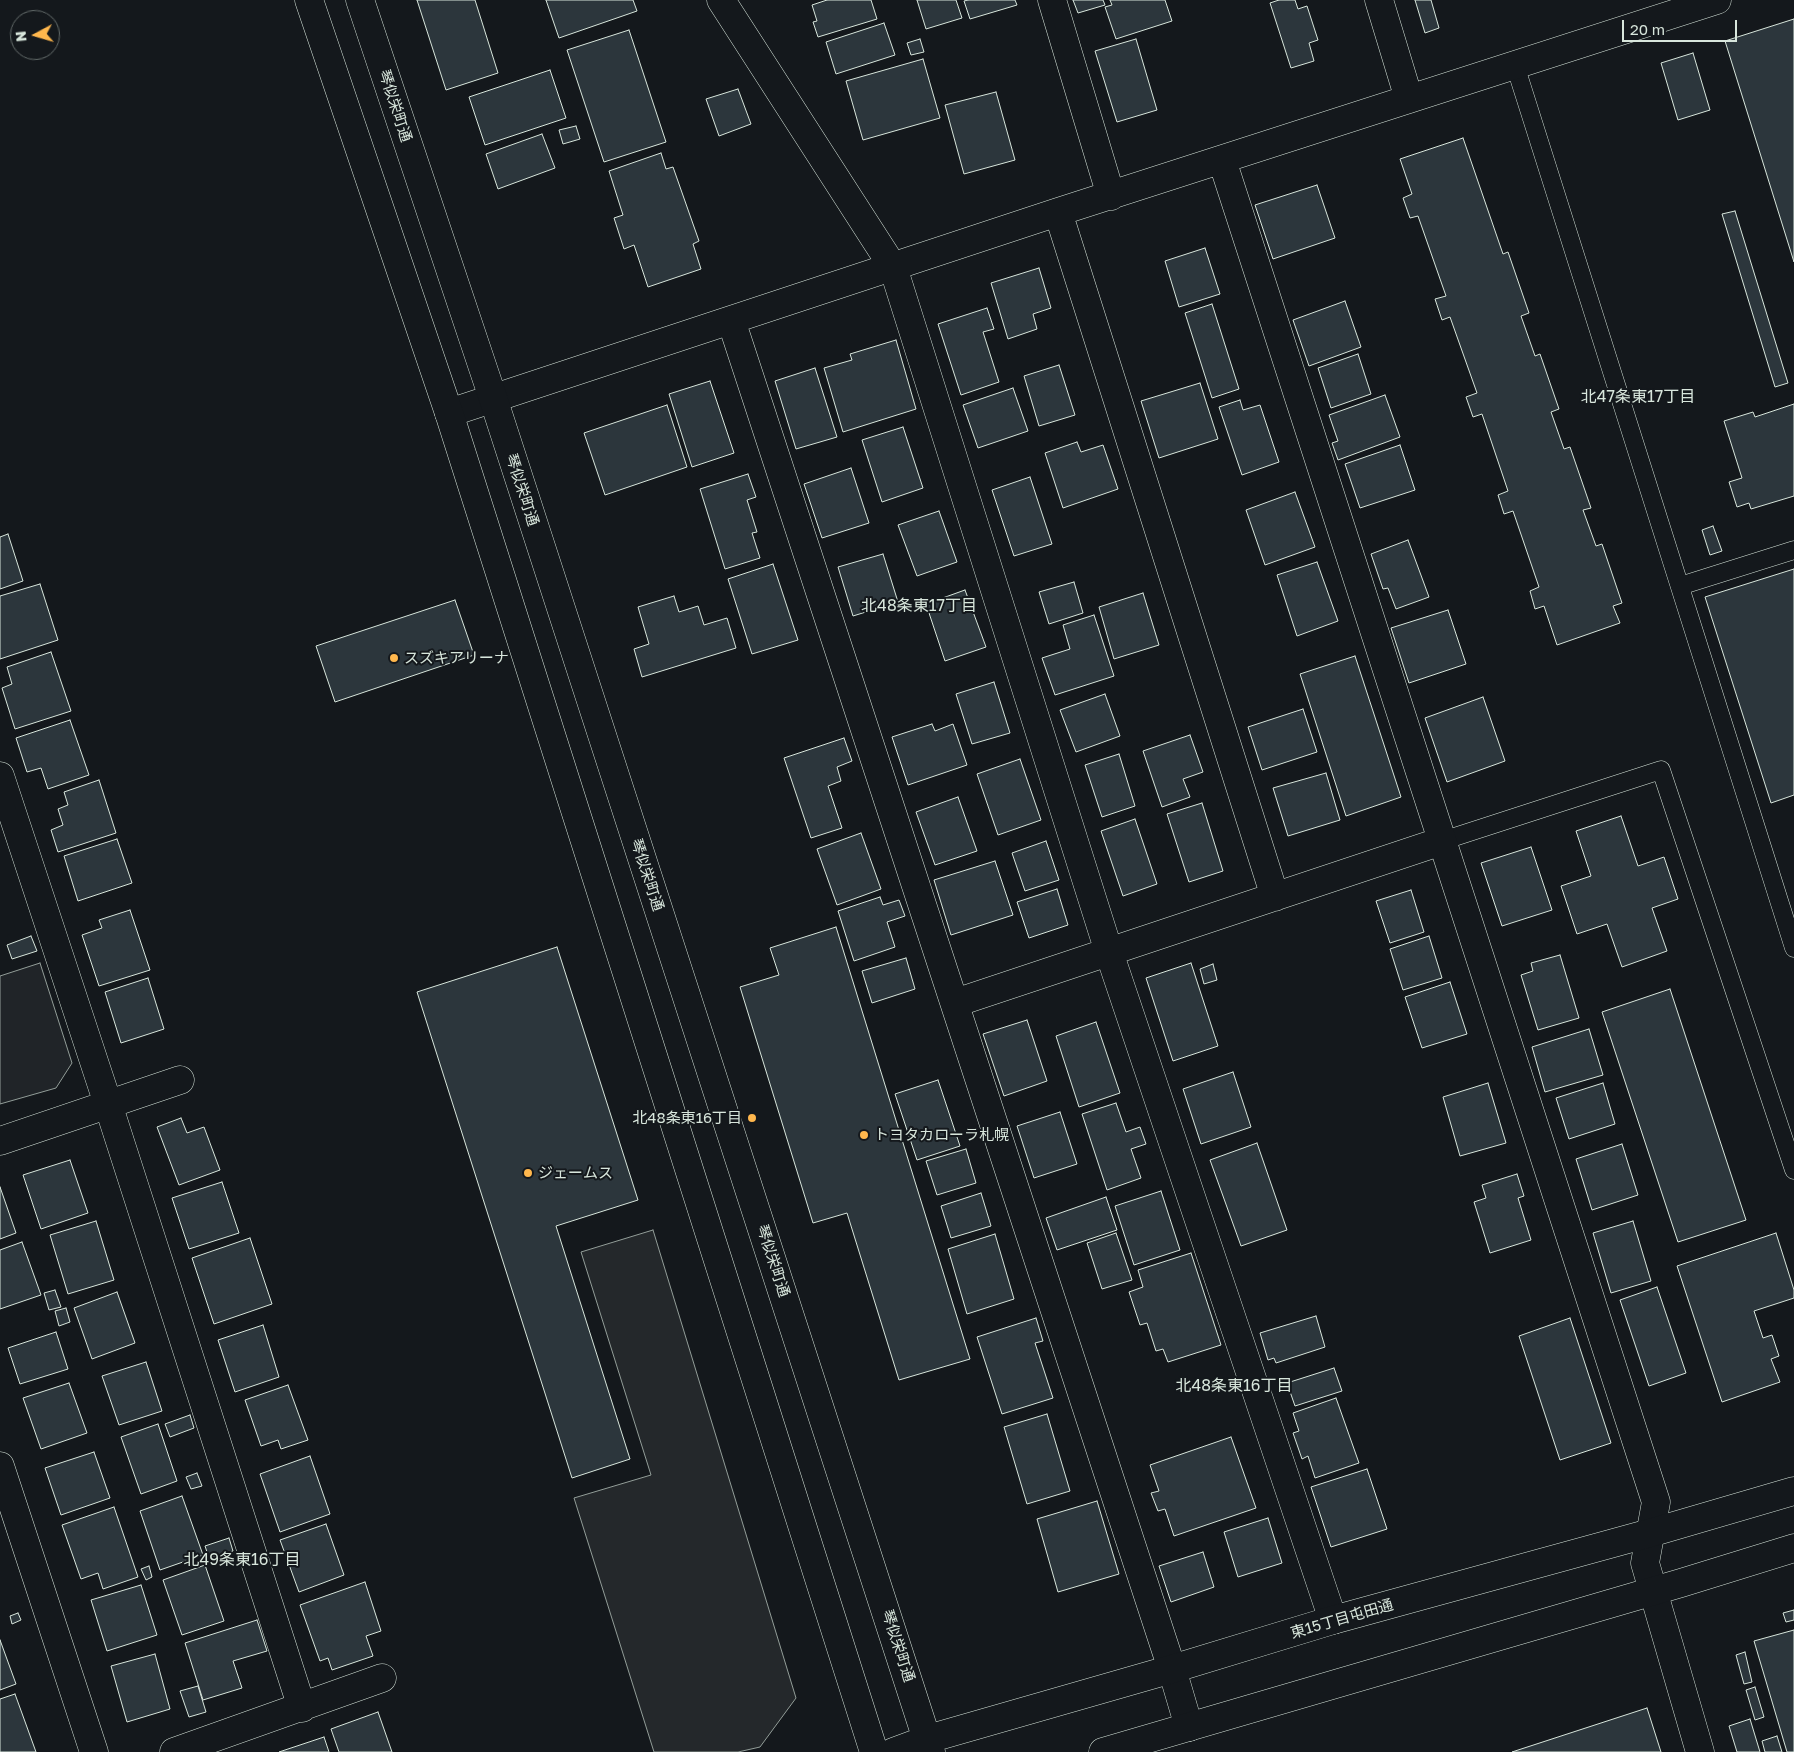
<!DOCTYPE html>
<meta charset="utf-8">
<style>
body{margin:0}
#map{position:relative;width:1794px;height:1752px;overflow:hidden;background:#14181c;font-family:"Golos Text",sans-serif}
canvas{display:block}
.north{position:absolute;left:10px;top:10px;width:50px;height:50px;box-sizing:border-box;background:#14181c;border:1px solid #626a69;border-radius:50%;rotate:264deg;font-size:14px;font-weight:700;line-height:20px;text-align:center;color:#d8e6dc}
.north::after{content:'';display:block;margin:auto;width:18px;height:22px;background:#ffb74d;clip-path:polygon(50% 0,100% 100%,50% 72%,0 100%)}
.scale{position:absolute;left:1622px;top:20px;width:115px;height:22px;box-sizing:border-box;border:2px solid #d8e6dc;border-top:0;padding-left:6px;font-size:15px;line-height:18px;white-space:nowrap;color:#d8e6dc;-webkit-text-stroke:4px #14181c;paint-order:stroke}
</style>
<div id="map">
<canvas width="1794" height="1752"></canvas>
<div class="north">N</div>
<div class="scale">20 m</div>
</div>
<script>
const c = document.querySelector('canvas').getContext('2d');
c.lineJoin = 'round';
function fill(path, color) {
  c.fillStyle = color;
  c.fill(path, 'evenodd');
}
function poly(rows) {
  const path = new Path2D();
  for (const r of rows) {
    path.moveTo(r[0], r[1]);
    for (let i = 2; i < r.length; i += 2) path.lineTo(r[i], r[i + 1]);
  }
  return path;
}
function stroke(path, color, width, dash) {
  c.strokeStyle = color;
  c.lineWidth = width;
  c.lineCap = dash ? 'butt' : 'round';
  c.setLineDash(dash || []);
  c.stroke(path);
}
function write(font, color, halo, rows, align = 'center') {
  c.font = font + ' "Golos Text","Noto Sans JP",sans-serif';
  c.lineWidth = 4;
  c.setLineDash([]);
  c.textBaseline = 'middle';
  c.strokeStyle = halo;
  c.fillStyle = color;
  for (const [text, x, y, turn = 0] of rows) {
    c.save();
    c.translate(x, y);
    c.rotate((+turn || 0) * Math.PI / 180);
    c.textAlign = isNaN(turn) ? turn : align;
    if (halo) c.strokeText(text, 0, 0);
    c.fillText(text, 0, 0);
    c.restore();
  }
}
const green = poly([
 [40,963,72,1063,56,1088,0,1104,0,976,40,963]
]);
const parking = poly([
 [653,1230,796,1698,760,1747,738,1752,654,1752,574,1498,651,1475,581,1252,653,1230]
]);
const building = poly([
 [417,0,475,0,498,73,446,90,417,0],
 [546,0,633,0,637,11,559,38,546,0],
 [827,0,871,0,877,19,818,37,813,22,817,21,812,5,827,0],
 [917,0,956,0,962,18,926,29,917,0],
 [968,0,1015,0,1017,5,970,19,964,1,968,0],
 [1073,0,1103,0,1105,5,1078,13,1073,0],
 [1110,0,1165,0,1172,21,1116,39,1105,7,1112,5,1110,0],
 [1279,0,1295,0,1298,9,1307,6,1318,40,1309,43,1314,61,1291,68,1270,3,1279,0],
 [1415,0,1431,0,1439,28,1425,33,1415,0],
 [1794,19,1794,262,1725,41,1794,19],
 [884,23,895,55,836,74,826,42,884,23],
 [629,30,666,142,604,162,567,50,629,30],
 [920,39,924,52,911,55,907,43,920,39],
 [1136,39,1157,110,1117,122,1095,51,1136,39],
 [1693,53,1710,110,1678,120,1661,63,1693,53],
 [923,59,940,118,863,140,846,81,923,59],
 [550,70,566,118,485,145,469,97,550,70],
 [738,89,751,124,719,136,706,99,738,89],
 [996,92,1015,160,964,174,945,105,996,92],
 [576,126,580,139,563,144,559,130,576,126],
 [542,134,555,168,498,189,486,154,542,134],
 [1463,138,1503,254,1508,252,1529,313,1521,316,1535,356,1540,354,1559,409,1551,412,1564,449,1570,447,1591,508,1583,510,1596,546,1602,544,1622,603,1613,606,1620,623,1557,645,1544,606,1535,609,1530,591,1539,587,1513,511,1504,514,1498,495,1508,491,1482,414,1473,417,1466,397,1477,393,1450,317,1442,320,1435,299,1446,296,1418,216,1410,218,1403,198,1412,194,1400,159,1463,138],
 [661,153,666,169,673,167,699,241,693,244,701,269,648,287,634,245,624,249,614,218,623,215,609,171,661,153],
 [1317,185,1335,238,1273,259,1255,205,1317,185],
 [1735,211,1788,383,1775,387,1722,214,1735,211],
 [1205,248,1220,294,1179,307,1165,261,1205,248],
 [1039,268,1051,308,1033,314,1037,329,1008,339,991,283,1039,268],
 [1345,301,1361,347,1309,366,1293,320,1345,301],
 [1212,304,1239,389,1212,398,1185,313,1212,304],
 [987,308,994,329,983,332,999,382,961,395,938,324,987,308],
 [896,340,916,409,843,432,824,368,852,360,850,354,896,340],
 [1358,354,1371,394,1331,408,1318,368,1358,354],
 [1059,365,1075,415,1039,426,1024,376,1059,365],
 [815,368,837,437,796,449,775,381,815,368],
 [710,381,734,453,692,467,669,394,710,381],
 [1200,383,1218,439,1159,458,1141,401,1200,383],
 [1013,388,1028,431,978,448,963,405,1013,388],
 [1385,395,1400,437,1338,460,1332,443,1338,441,1329,415,1385,395],
 [1240,400,1243,410,1260,405,1279,462,1242,475,1219,407,1240,400],
 [1794,404,1794,496,1751,509,1749,503,1737,507,1729,482,1742,478,1724,421,1753,412,1755,417,1794,404],
 [667,405,687,467,605,495,584,433,667,405],
 [903,427,923,488,882,502,862,440,903,427],
 [1077,442,1081,452,1103,445,1118,489,1063,508,1045,453,1077,442],
 [1400,445,1415,490,1360,508,1345,464,1400,445],
 [851,468,869,523,822,538,804,484,851,468],
 [748,474,756,497,747,500,757,532,752,533,760,558,725,569,700,489,748,474],
 [1030,477,1052,544,1014,556,992,490,1030,477],
 [1295,492,1315,547,1265,565,1246,510,1295,492],
 [939,511,957,562,917,576,898,525,939,511],
 [1713,526,1722,551,1710,555,1702,530,1713,526],
 [8,534,23,581,0,589,0,537,8,534],
 [1408,540,1429,597,1396,609,1388,588,1383,589,1371,554,1408,540],
 [883,554,898,602,853,616,838,567,883,554],
 [1317,562,1338,621,1297,636,1277,575,1317,562],
 [773,564,798,640,752,654,728,579,773,564],
 [1794,569,1794,795,1771,803,1705,597,1794,569],
 [1074,582,1083,613,1049,624,1039,592,1074,582],
 [40,584,58,640,0,659,0,596,40,584],
 [965,590,986,647,945,661,926,604,965,590],
 [1143,593,1159,645,1114,659,1099,607,1143,593],
 [674,596,679,612,698,606,704,625,727,618,736,648,642,677,634,649,649,644,638,607,674,596],
 [455,600,474,655,335,702,316,646,455,600],
 [1448,610,1466,664,1409,683,1391,628,1448,610],
 [1094,615,1114,676,1055,695,1042,658,1070,649,1063,625,1094,615],
 [51,652,71,711,15,729,2,688,12,684,7,667,51,652],
 [1355,656,1401,797,1346,816,1300,674,1355,656],
 [994,682,1010,733,972,744,956,694,994,682],
 [1105,694,1120,736,1076,752,1060,710,1105,694],
 [1483,697,1505,761,1447,782,1425,718,1483,697],
 [1303,709,1317,752,1262,770,1248,727,1303,709],
 [70,720,89,775,48,789,41,768,27,772,16,738,70,720],
 [932,724,935,731,953,724,967,765,908,785,892,737,932,724],
 [1190,735,1203,772,1183,779,1190,797,1162,807,1143,751,1190,735],
 [844,738,852,761,837,767,841,781,828,786,842,828,811,838,784,758,844,738],
 [1119,754,1135,806,1102,817,1085,765,1119,754],
 [1020,759,1041,820,998,835,977,774,1020,759],
 [1326,773,1340,820,1288,836,1273,788,1326,773],
 [99,780,116,833,58,852,51,830,63,825,58,809,68,805,64,792,99,780],
 [958,797,977,851,935,865,916,812,958,797],
 [1202,803,1223,871,1189,882,1167,814,1202,803],
 [1621,816,1638,866,1664,857,1678,899,1652,908,1667,951,1622,967,1607,924,1577,934,1561,886,1591,876,1576,831,1621,816],
 [1135,819,1157,884,1123,896,1101,831,1135,819],
 [861,833,881,889,837,905,817,849,861,833],
 [117,839,132,883,78,901,64,856,117,839],
 [1046,841,1059,880,1025,891,1012,853,1046,841],
 [1531,847,1552,910,1502,926,1481,863,1531,847],
 [995,861,1013,915,951,935,934,880,995,861],
 [1057,889,1068,925,1029,938,1017,902,1057,889],
 [1411,890,1424,932,1390,943,1376,901,1411,890],
 [880,897,883,905,899,900,905,916,887,922,895,947,854,961,838,911,880,897],
 [130,910,150,970,99,986,82,935,102,928,99,920,130,910],
 [836,927,970,1359,899,1380,847,1213,813,1223,740,987,779,975,770,948,836,927],
 [31,936,37,951,12,959,7,945,31,936],
 [1429,936,1442,978,1403,990,1390,949,1429,936],
 [557,947,638,1200,556,1226,630,1459,572,1478,417,992,557,947],
 [1560,955,1579,1018,1538,1030,1521,975,1533,971,1531,963,1560,955],
 [906,958,915,989,872,1003,862,971,906,958],
 [1191,963,1218,1046,1173,1061,1146,978,1191,963],
 [1213,964,1217,980,1204,984,1200,969,1213,964],
 [148,978,164,1029,121,1043,105,992,148,978],
 [1450,982,1467,1034,1422,1048,1405,997,1450,982],
 [1670,989,1746,1220,1678,1242,1602,1012,1670,989],
 [1027,1020,1047,1081,1004,1096,983,1034,1027,1020],
 [1096,1022,1120,1093,1079,1107,1056,1036,1096,1022],
 [1589,1029,1603,1075,1545,1092,1532,1047,1589,1029],
 [1233,1072,1251,1127,1201,1144,1183,1089,1233,1072],
 [938,1080,960,1146,917,1160,895,1094,938,1080],
 [1488,1083,1506,1143,1460,1156,1443,1097,1488,1083],
 [1603,1083,1615,1124,1569,1139,1556,1098,1603,1083],
 [1116,1103,1126,1132,1140,1127,1146,1144,1131,1149,1141,1178,1107,1190,1082,1114,1116,1103],
 [1060,1112,1077,1164,1034,1178,1017,1126,1060,1112],
 [181,1118,187,1133,204,1127,220,1170,179,1185,157,1127,181,1118],
 [1257,1143,1287,1230,1241,1246,1210,1160,1257,1143],
 [1622,1144,1638,1195,1592,1210,1576,1159,1622,1144],
 [966,1149,976,1183,937,1195,926,1161,966,1149],
 [70,1160,88,1213,41,1229,23,1175,70,1160],
 [1517,1174,1524,1196,1518,1198,1531,1240,1490,1253,1474,1202,1486,1198,1482,1185,1517,1174],
 [222,1182,239,1233,189,1249,172,1198,222,1182],
 [0,1187,16,1233,0,1239,0,1187],
 [1161,1191,1180,1250,1134,1265,1115,1206,1161,1191],
 [981,1193,991,1226,951,1238,941,1206,981,1193],
 [1106,1197,1117,1230,1057,1250,1046,1218,1106,1197],
 [96,1221,114,1280,68,1294,50,1235,96,1221],
 [1633,1221,1651,1281,1611,1293,1593,1233,1633,1221],
 [1116,1233,1132,1280,1102,1289,1087,1243,1116,1233],
 [1776,1233,1794,1290,1794,1298,1754,1311,1763,1338,1772,1335,1779,1356,1771,1359,1780,1382,1722,1402,1677,1266,1776,1233],
 [995,1234,1014,1299,967,1314,948,1249,995,1234],
 [250,1238,272,1304,214,1324,192,1258,250,1238],
 [22,1242,41,1295,0,1309,0,1250,22,1242],
 [1191,1253,1221,1345,1168,1362,1163,1349,1156,1351,1147,1323,1140,1325,1129,1292,1143,1287,1138,1270,1191,1253],
 [1657,1287,1686,1373,1649,1386,1620,1300,1657,1287],
 [55,1290,61,1307,49,1310,44,1293,55,1290],
 [117,1292,135,1343,92,1359,74,1308,117,1292],
 [66,1308,70,1322,59,1326,55,1311,66,1308],
 [1316,1316,1325,1347,1276,1363,1274,1358,1268,1360,1260,1333,1316,1316],
 [1036,1318,1043,1341,1035,1343,1053,1398,1002,1414,977,1337,1036,1318],
 [1570,1318,1611,1443,1560,1460,1519,1336,1570,1318],
 [263,1325,279,1377,235,1392,218,1340,263,1325],
 [56,1332,68,1369,20,1384,8,1348,56,1332],
 [146,1362,162,1411,119,1425,102,1376,146,1362],
 [1334,1368,1342,1391,1295,1406,1287,1383,1334,1368],
 [69,1383,87,1433,41,1449,23,1398,69,1383],
 [288,1385,308,1440,281,1449,278,1440,261,1446,245,1400,288,1385],
 [1336,1398,1359,1463,1315,1478,1308,1456,1302,1459,1293,1433,1299,1431,1293,1413,1336,1398],
 [1047,1414,1070,1491,1027,1504,1004,1427,1047,1414],
 [190,1415,194,1428,170,1437,165,1424,190,1415],
 [158,1424,177,1481,141,1494,121,1437,158,1424],
 [1231,1437,1256,1508,1174,1536,1165,1509,1158,1511,1151,1493,1159,1491,1150,1465,1231,1437],
 [94,1452,110,1498,61,1515,45,1468,94,1452],
 [310,1456,330,1514,280,1532,260,1474,310,1456],
 [1367,1469,1387,1529,1331,1547,1311,1487,1367,1469],
 [197,1473,202,1486,191,1489,186,1477,197,1473],
 [182,1496,203,1555,160,1570,140,1511,182,1496],
 [1097,1501,1119,1574,1058,1592,1037,1519,1097,1501],
 [114,1507,138,1577,103,1589,98,1573,81,1579,62,1525,114,1507],
 [1268,1518,1282,1563,1238,1577,1224,1532,1268,1518],
 [326,1524,344,1575,299,1592,280,1540,326,1524],
 [229,1538,233,1551,209,1558,205,1546,229,1538],
 [1203,1552,1214,1587,1171,1602,1159,1566,1203,1552],
 [205,1565,224,1621,182,1635,163,1580,205,1565],
 [149,1566,152,1577,146,1580,141,1569,149,1566],
 [365,1582,381,1631,366,1636,373,1656,332,1670,328,1658,320,1661,300,1605,365,1582],
 [141,1585,157,1635,107,1651,91,1600,141,1585],
 [1794,1610,1794,1620,1786,1622,1783,1613,1794,1610],
 [18,1613,21,1620,12,1624,10,1616,18,1613],
 [257,1620,267,1651,233,1661,242,1688,203,1700,185,1643,257,1620],
 [1794,1630,1794,1752,1787,1752,1754,1641,1794,1630],
 [0,1640,16,1684,0,1690,0,1640],
 [1745,1652,1752,1682,1744,1684,1736,1655,1745,1652],
 [155,1654,170,1709,127,1722,111,1666,155,1654],
 [198,1686,206,1712,189,1717,180,1691,198,1686],
 [1755,1687,1764,1717,1755,1720,1746,1690,1755,1687],
 [15,1694,36,1752,0,1752,0,1699,15,1694],
 [1647,1708,1661,1752,1512,1752,1647,1708],
 [378,1712,392,1752,339,1752,331,1729,378,1712],
 [1750,1719,1760,1752,1737,1752,1729,1726,1750,1719],
 [1777,1736,1782,1752,1765,1752,1762,1741,1777,1736],
 [324,1737,329,1752,279,1752,324,1737]
]);
const service = poly([
 [1515,65,1794,948],
 [1680,586,1794,550],
 [1442,841,1661,770,1794,1170]
]);
const minor = poly([
 [721,0,893,267,1109,952,1333,1620],
 [1052,0,1111,196],
 [1379,0,1409,99],
 [1222,160,1656,1502,1645,1563,1700,1752],
 [1058,212,1275,897],
 [731,320,1172,1669,1189,1727],
 [449,413,1058,212,1717,0],
 [0,776,108,1104,302,1708],
 [955,1003,1442,841],
 [0,1141,180,1080],
 [0,1466,94,1752],
 [174,1752,382,1678]
]);
const tertiary = poly([
 [309,0,449,413,874,1752],
 [360,0,493,398,931,1752],
 [893,1752,928,1739,1172,1669,1333,1620,1650,1533,1794,1491],
 [1103,1752,1681,1583,1794,1548]
]);
const markers = [
 [394,658,5,"#ffb74d"],
 [752,1118,5,"#ffb74d"],
 [864,1135,5,"#ffb74d"],
 [528,1173,5,"#ffb74d"]
];
const streetNames = [
 ["琴似栄町通",395,106,72],
 ["琴似栄町通",522,490,72],
 ["琴似栄町通",647,875,72],
 ["琴似栄町通",773,1261,72],
 ["東15丁目屯田通",1342,1619,-16],
 ["琴似栄町通",898,1646,72]
];
const poiNames = [
 ["スズキアリーナ",404,658],
 ["北48条東16丁目",742,1118,"right"],
 ["トヨタカローラ札幌",874,1135],
 ["ジェームス",538,1173]
];
const neighbourhoodNames = [
 ["北47条東17丁目",1638,397],
 ["北48条東17丁目",919,606],
 ["北48条東16丁目",1234,1386],
 ["北49条東16丁目",242,1560]
];
fill(green, '#202428');
stroke(green, '#939e99', 1);
fill(parking, '#24282b');
stroke(parking, '#939e99', 1);
fill(building, '#2c363c');
stroke(building, '#d8e6dc', 1);
stroke(service, '#d8e6dc', 19);
stroke(minor, '#d8e6dc', 29);
stroke(tertiary, '#d8e6dc', 29);
stroke(service, '#14181c', 18);
stroke(minor, '#14181c', 28);
stroke(tertiary, '#14181c', 28);
for (const [x, y, r, color] of markers) {
  const dot = new Path2D();
  dot.arc(x, y, r, 0, 2 * Math.PI);
  c.fillStyle = color;
  c.fill(dot);
  stroke(dot, '#14181c', 2);
}
write('15px', '#d8e6dc', '#14181c', streetNames);
write('15px', '#d8e6dc', '#14181c', poiNames, 'left');
write('16px', '#d8e6dc', '#14181c', neighbourhoodNames);
</script>
